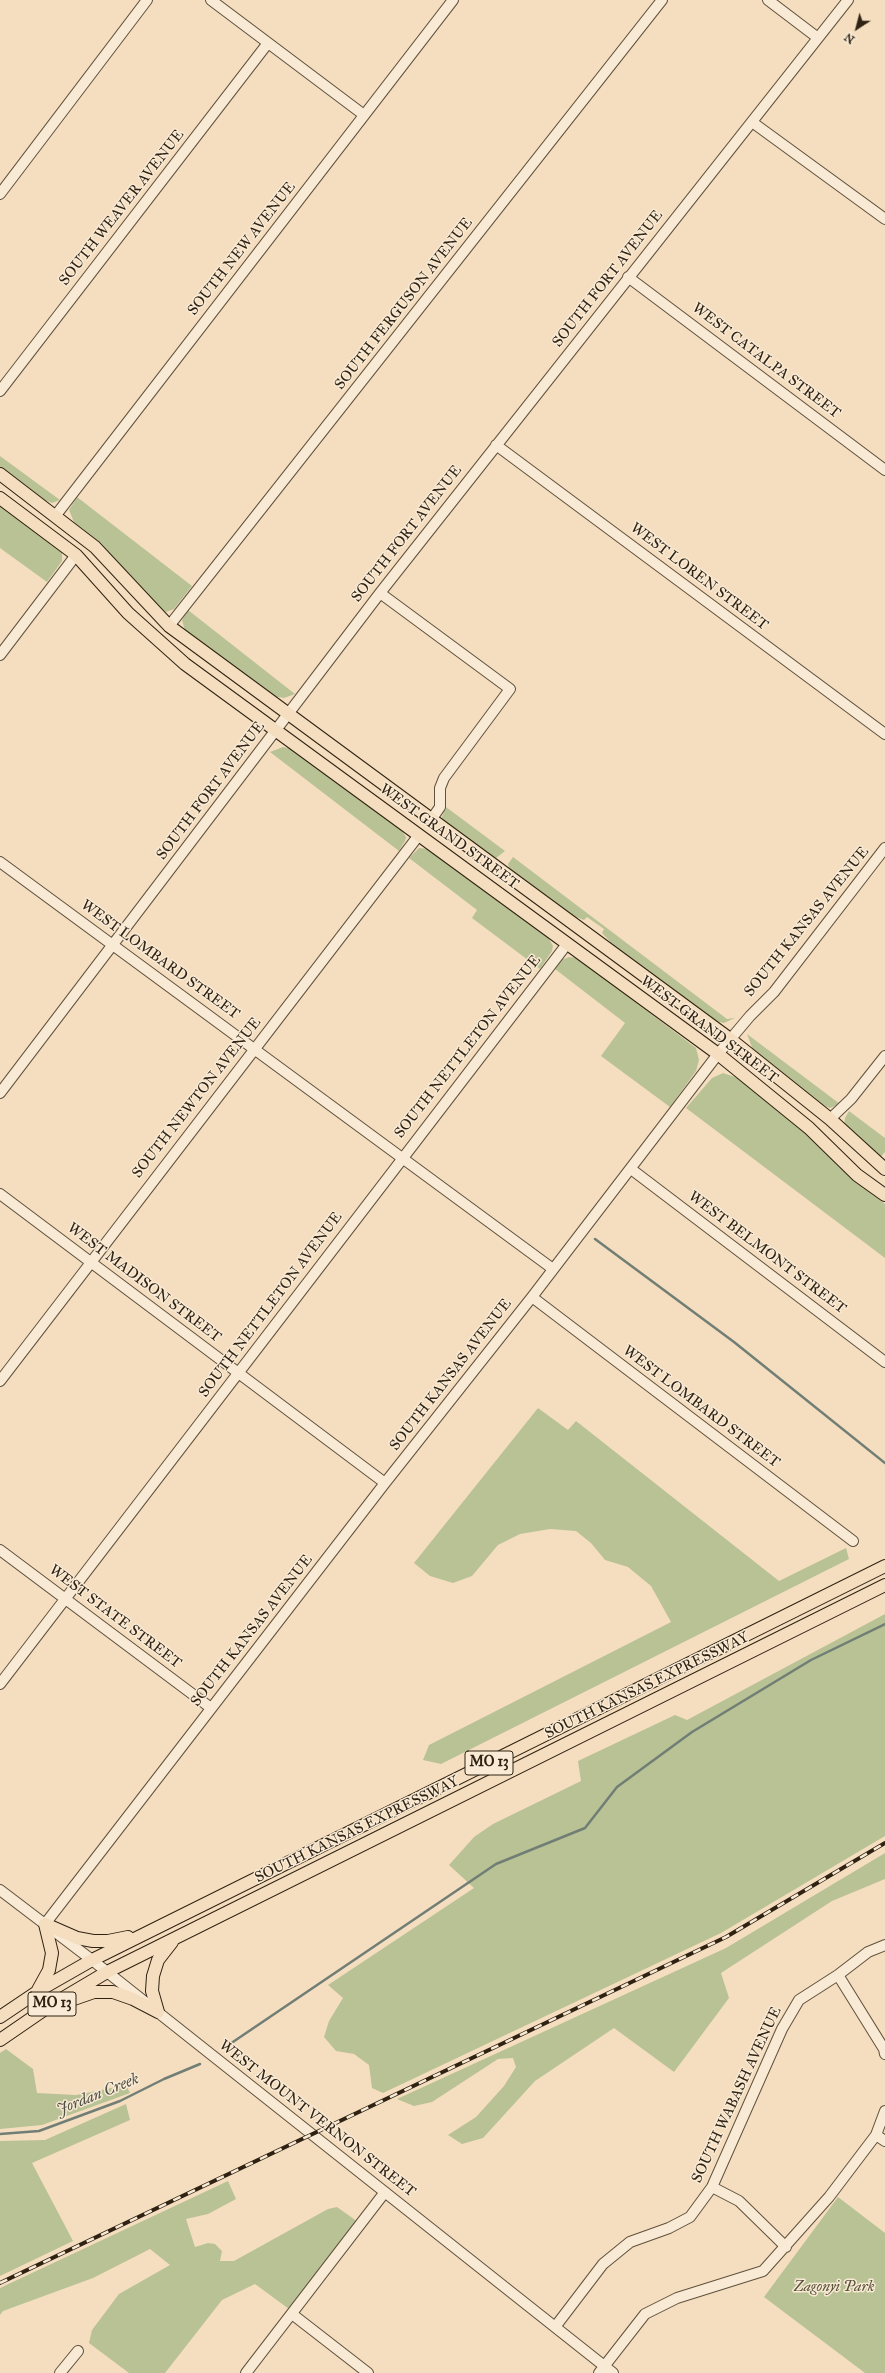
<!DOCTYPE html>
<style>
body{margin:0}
#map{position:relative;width:885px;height:2373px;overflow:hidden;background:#f5debf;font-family:"IM FELL Great Primer",serif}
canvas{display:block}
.north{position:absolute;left:837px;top:8px;width:40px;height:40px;-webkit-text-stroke:3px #f8ead5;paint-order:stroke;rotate:216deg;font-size:11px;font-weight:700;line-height:16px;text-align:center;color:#2f2212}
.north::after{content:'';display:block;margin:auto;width:14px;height:18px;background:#2f2212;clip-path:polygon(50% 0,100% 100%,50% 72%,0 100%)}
</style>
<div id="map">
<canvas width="885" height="2373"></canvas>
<div class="north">N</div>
</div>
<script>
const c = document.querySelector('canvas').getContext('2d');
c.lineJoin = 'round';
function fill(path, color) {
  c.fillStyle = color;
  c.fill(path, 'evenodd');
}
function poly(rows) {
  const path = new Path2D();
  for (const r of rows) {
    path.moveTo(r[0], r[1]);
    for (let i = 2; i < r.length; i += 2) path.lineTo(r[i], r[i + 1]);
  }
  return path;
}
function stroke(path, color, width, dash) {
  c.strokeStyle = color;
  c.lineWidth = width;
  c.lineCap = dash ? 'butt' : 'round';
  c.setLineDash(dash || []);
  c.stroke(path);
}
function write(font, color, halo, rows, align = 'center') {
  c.font = font + ' "IM FELL Great Primer",serif';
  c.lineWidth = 3;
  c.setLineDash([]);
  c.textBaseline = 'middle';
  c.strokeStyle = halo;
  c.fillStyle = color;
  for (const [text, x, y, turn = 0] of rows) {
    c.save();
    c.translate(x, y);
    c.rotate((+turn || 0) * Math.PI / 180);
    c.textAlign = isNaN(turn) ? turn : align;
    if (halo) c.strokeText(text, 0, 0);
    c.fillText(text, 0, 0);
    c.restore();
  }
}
const green = poly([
 [0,456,60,500,52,503,42,499,0,468],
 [77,497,192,586,174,609,166,612,157,606,101,543,74,522,69,510],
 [0,505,62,552,62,561,47,582,0,548],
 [188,610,295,694,284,698,273,696,185,631,182,620],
 [283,747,295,750,400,828,406,837,405,841,399,851,270,752],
 [446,807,505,851,495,859,443,822,442,817],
 [419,848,430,849,548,937,553,946,552,951,540,969,472,918,477,910,409,858],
 [513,857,727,1019,735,1018,724,1023,715,1021,621,953,602,933,604,929,587,917,584,920,568,914,510,871,508,864],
 [569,957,577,958,696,1048,699,1060,696,1071,670,1107,601,1056,625,1023,555,969,561,960],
 [747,1034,840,1104,830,1108,823,1105,753,1050],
 [723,1073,738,1078,808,1133,839,1167,885,1204,885,1258,686,1108,712,1078],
 [849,1111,885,1138,885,1152,879,1159,844,1126,845,1118],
 [538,1408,568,1430,576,1421,779,1581,846,1548,849,1559,441,1764,423,1760,429,1745,671,1622,651,1586,628,1567,605,1560,591,1543,576,1531,550,1529,520,1534,498,1545,472,1576,453,1583,430,1576,414,1563],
 [885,1614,885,1836,721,1933,383,2093,372,2088,369,2065,354,2054,336,2051,324,2037,329,2021,343,1998,328,1985,474,1888,449,1865,474,1837,493,1824,581,1781,578,1761,675,1715,687,1720],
 [885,1853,885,1879,832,1901,721,1973,729,1998,674,2072,614,2028,535,2081,483,2138,462,2144,448,2135,476,2117,504,2086,516,2067,513,2058,498,2059,432,2102,414,2106,397,2099,726,1948],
 [6,2049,33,2069,37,2093,76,2095,126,2085,130,2093,42,2125,0,2129,0,2053],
 [126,2104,130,2120,32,2163,73,2241,0,2276,0,2141,45,2140],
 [228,2181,236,2199,208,2214,186,2219,195,2247,208,2243,215,2244,222,2251,220,2261,234,2261,328,2209,337,2207,358,2222,289,2309,255,2284,222,2300,165,2373,129,2373,89,2343,92,2330,119,2294,170,2265,150,2249,93,2278,3,2311,0,2315,0,2288],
 [838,2197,885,2233,885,2373,865,2373,764,2297]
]);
const stream = poly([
 [595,1239,734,1342,885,1463],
 [224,2048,496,1864,585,1828,617,1787,692,1732,811,1660,885,1624],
 [0,2134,39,2131,120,2101,164,2079,200,2064]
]);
const minor = poly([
 [211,0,364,115],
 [768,0,818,38],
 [752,122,885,219],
 [0,194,147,0],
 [628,277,885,470],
 [0,391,268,43],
 [496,445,885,734],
 [56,515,453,0],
 [380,593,510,689,444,778,440,788,440,807,431,820],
 [169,626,662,0],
 [0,655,76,555],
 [0,862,553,1269],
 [0,1093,380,593,848,0],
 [830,1119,851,1099,885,1056],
 [631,1169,885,1362],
 [0,1194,385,1483],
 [532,1297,853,1541],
 [0,1381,419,835],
 [0,1550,211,1708],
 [0,1684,567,944],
 [0,1890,92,1960,613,2373],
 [45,1924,385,1483,532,1297,718,1054,750,1016,774,992,885,848],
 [838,1975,884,2049,885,2054],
 [876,2135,885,2141],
 [712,2187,739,2201,786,2247],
 [292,2314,368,2373],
 [555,2327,603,2264,630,2242,669,2228,690,2217,712,2187,782,2029,799,2000,838,1975,868,1952,885,1945],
 [60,2373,78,2351],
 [246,2373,385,2192],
 [599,2373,645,2314,677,2298,763,2271,829,2197,876,2135,885,2111]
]);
const major = poly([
 [0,474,95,547,169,626,730,1039,830,1119,885,1169],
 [0,498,76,555,128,613,185,664,718,1054,809,1128,857,1175,885,1195],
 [45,1924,77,1938,93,1941,108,1941,128,1937],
 [38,1990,49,1970,52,1953,45,1924],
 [71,2000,94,1992,113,1992,133,1999,158,2012],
 [158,2012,152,1991,153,1976,158,1960,172,1942],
 [0,2017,43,1988,92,1960,885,1566],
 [0,2040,48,2007,107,1972,885,1585]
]);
const rail = poly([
 [0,2283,726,1937,885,1843]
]);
const shields = [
 [489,1763,48],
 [52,2004,48]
];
const shieldNames = [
 ["MO 13",489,1763],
 ["MO 13",52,2004]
];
const streetNames = [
 ["SOUTH WEAVER AVENUE",122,208,-52],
 ["SOUTH NEW AVENUE",242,249,-52],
 ["SOUTH FORT AVENUE",608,279,-52],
 ["SOUTH FERGUSON AVENUE",404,304,-52],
 ["WEST CATALPA STREET",766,361,37],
 ["SOUTH FORT AVENUE",407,534,-52],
 ["WEST LOREN STREET",699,577,37],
 ["SOUTH FORT AVENUE",211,791,-53],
 ["WEST GRAND STREET",449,837,36],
 ["SOUTH KANSAS AVENUE",807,922,-51],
 ["WEST LOMBARD STREET",160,960,36],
 ["WEST GRAND STREET",709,1030,37],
 ["SOUTH NETTLETON AVENUE",468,1047,-52],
 ["SOUTH NEWTON AVENUE",197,1098,-52],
 ["WEST BELMONT STREET",767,1253,37],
 ["WEST MADISON STREET",144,1283,37],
 ["SOUTH NETTLETON AVENUE",271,1305,-53],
 ["SOUTH KANSAS AVENUE",451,1375,-52],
 ["WEST LOMBARD STREET",701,1407,37],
 ["WEST STATE STREET",115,1617,37],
 ["SOUTH KANSAS AVENUE",252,1631,-52],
 ["SOUTH KANSAS EXPRESSWAY",647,1686,-26],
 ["SOUTH KANSAS EXPRESSWAY",357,1830,-26],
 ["SOUTH WABASH AVENUE",737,2095,-65],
 ["WEST MOUNT VERNON STREET",317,2119,38]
];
const parkNames = [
 ["Zagonyi Park",834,2287]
];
const waterNames = [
 ["Jordan Creek",98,2095,-22]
];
fill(green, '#b9c294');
stroke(stream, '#717e75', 2.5);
stroke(minor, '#60513d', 12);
stroke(major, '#2f2212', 14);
stroke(minor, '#f8ead5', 10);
stroke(major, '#f5debf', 12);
stroke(rail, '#2f2212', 4);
stroke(rail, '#f8ead5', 2.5, [8]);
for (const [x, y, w] of shields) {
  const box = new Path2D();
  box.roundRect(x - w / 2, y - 12, w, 24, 3);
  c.fillStyle = '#f8ead5';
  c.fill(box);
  stroke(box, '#2f2212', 1);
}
write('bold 14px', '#2f2212', null, shieldNames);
write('15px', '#2f2212', '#f8ead5', streetNames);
write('italic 15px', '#585239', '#f8ead5', parkNames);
write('italic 16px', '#505044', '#f8ead5', waterNames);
</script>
